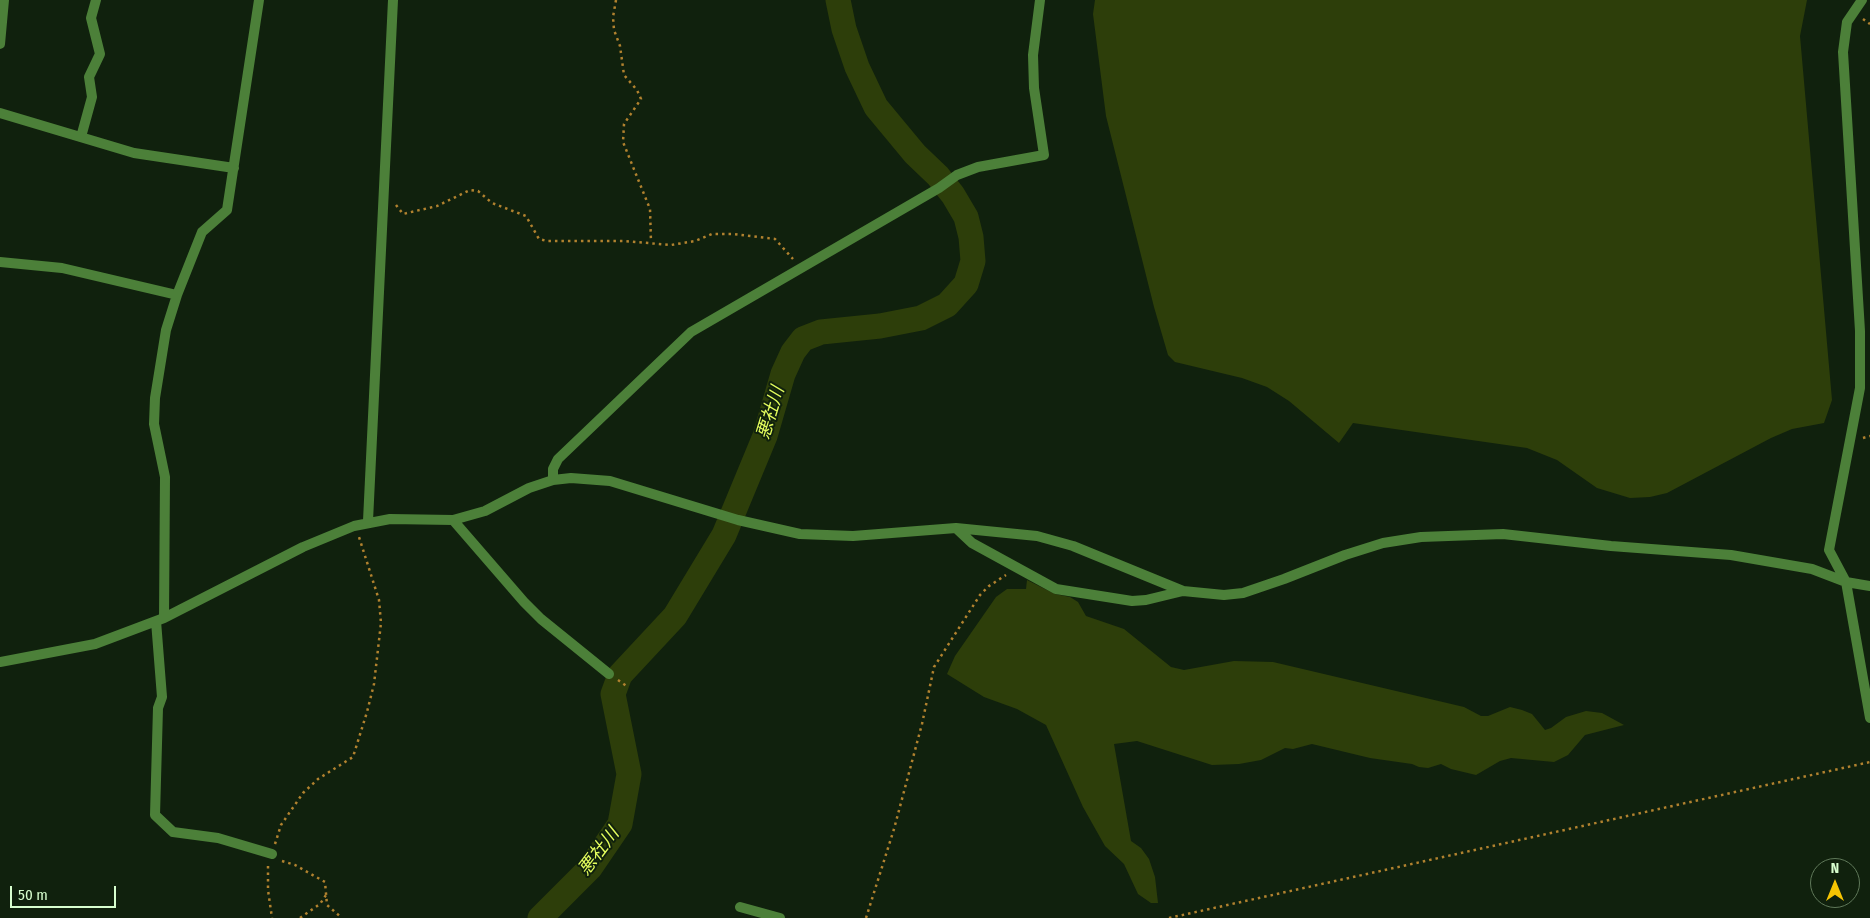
<!DOCTYPE html>
<meta charset="utf-8">
<style>
body{margin:0}
#map{position:relative;width:1870px;height:918px;overflow:hidden;background:#10210d;font-family:"Fira Sans Condensed",sans-serif}
canvas{display:block}
.north{position:absolute;left:1810px;top:858px;width:50px;height:50px;box-sizing:border-box;background:#10210d;border:1px solid #60795a;border-radius:50%;rotate:0deg;font-size:14px;font-weight:700;line-height:20px;text-align:center;color:#d7fece}
.north::after{content:'';display:block;margin:auto;width:18px;height:22px;background:#f6c403;clip-path:polygon(50% 0,100% 100%,50% 72%,0 100%)}
.scale{position:absolute;left:10px;top:886px;width:106px;height:22px;box-sizing:border-box;border:2px solid #d7fece;border-top:0;padding-left:6px;font-size:15px;line-height:18px;white-space:nowrap;color:#d7fece;-webkit-text-stroke:4px #10210d;paint-order:stroke}
</style>
<div id="map">
<canvas width="1870" height="918"></canvas>
<div class="north">N</div>
<div class="scale">50 m</div>
</div>
<script>
const c = document.querySelector('canvas').getContext('2d');
c.lineJoin = 'round';
function fill(path, color) {
  c.fillStyle = color;
  c.fill(path, 'evenodd');
}
function poly(rows) {
  const path = new Path2D();
  for (const r of rows) {
    path.moveTo(r[0], r[1]);
    for (let i = 2; i < r.length; i += 2) path.lineTo(r[i], r[i + 1]);
  }
  return path;
}
function stroke(path, color, width, dash) {
  c.strokeStyle = color;
  c.lineWidth = width;
  c.lineCap = dash ? 'butt' : 'round';
  c.setLineDash(dash || []);
  c.stroke(path);
}
function write(font, color, halo, rows, align = 'center') {
  c.font = font + ' "Fira Sans Condensed","Noto Sans JP",sans-serif';
  c.lineWidth = 4;
  c.setLineDash([]);
  c.textBaseline = 'middle';
  c.strokeStyle = halo;
  c.fillStyle = color;
  for (const [text, x, y, turn = 0] of rows) {
    c.save();
    c.translate(x, y);
    c.rotate((+turn || 0) * Math.PI / 180);
    c.textAlign = isNaN(turn) ? turn : align;
    if (halo) c.strokeText(text, 0, 0);
    c.fillText(text, 0, 0);
    c.restore();
  }
}
const water = poly([
 [1095,0,1807,0,1800,36,1832,400,1824,423,1792,429,1771,438,1667,493,1650,497,1630,498,1597,488,1557,460,1527,448,1353,423,1339,443,1289,401,1267,387,1242,378,1175,362,1168,355,1154,307,1106,116,1093,14],
 [1027,580,1055,594,1070,597,1078,602,1086,616,1124,629,1171,667,1184,670,1234,661,1273,662,1464,707,1481,716,1488,716,1510,707,1522,710,1532,714,1545,730,1551,728,1566,717,1586,711,1602,713,1624,725,1585,735,1568,755,1554,762,1511,758,1500,761,1476,775,1451,769,1441,764,1428,768,1419,767,1412,764,1370,758,1312,744,1293,749,1285,748,1261,760,1239,764,1212,765,1137,741,1114,744,1131,841,1141,848,1149,859,1155,877,1158,903,1151,903,1138,894,1124,864,1105,846,1083,807,1046,725,1017,709,984,697,947,674,955,656,996,597,1007,589,1026,589]
]);
const river = poly([
 [540,918,590,868,620,824,629,774,613,694,620,675,675,616,724,535,765,436,783,374,793,352,803,339,821,332,880,326,921,318,947,305,966,284,973,261,971,237,966,217,953,195,938,176,915,154,876,107,857,67,844,29,838,0]
]);
const path = poly([
 [616,0,613,17,614,30,620,46,624,75,637,90,641,99,624,124,623,142,650,209,651,242],
 [1863,19,1870,24],
 [396,205,403,214,437,206,470,190,478,191,492,203,526,216,539,239,547,241,624,241,671,245,695,241,712,234,733,234,775,239,793,259],
 [1863,438,1870,436],
 [618,680,628,687],
 [275,844,281,825,303,793,318,779,353,757,367,712,374,684,381,623,379,600,359,537],
 [282,861,295,865,325,882,327,905,342,918],
 [268,866,268,890,272,918],
 [300,918,320,904,326,895],
 [866,918,894,829,922,724,934,667,980,595,989,586,1006,575],
 [1169,918,1870,762]
]);
const minor = poly([
 [1862,0,1847,22,1843,52,1860,331,1860,388,1829,550,1846,582,1870,718],
 [0,44,4,0],
 [0,113,134,153,234,168],
 [81,137,92,97,89,77,100,54,91,18,96,0],
 [0,262,62,268,177,295],
 [553,480,553,469,558,459,691,332,939,188,957,175,978,167,1044,155,1034,88,1033,55,1040,0],
 [453,520,524,602,541,619,609,674],
 [368,521,393,0],
 [956,528,1037,536,1073,546,1183,591],
 [164,618,165,477,154,424,155,398,166,330,177,295,202,232,227,210,259,0],
 [156,621,162,697,158,708,155,815,173,832,218,838,272,854],
 [0,662,95,644,164,618,303,547,354,526,390,519,453,520,485,511,529,488,553,480,571,478,610,481,738,520,800,534,853,536,956,528,972,543,1056,589,1132,601,1146,600,1183,591,1224,595,1243,593,1284,579,1345,555,1383,543,1421,537,1503,534,1611,546,1731,555,1812,569,1846,582,1870,586],
 [740,907,780,918]
]);
const waterNames = [
 ["悪社川",771,413,-73],
 ["悪社川",599,852,-53]
];
fill(water, '#2d3e0a');
stroke(river, '#2d3e0a', 25);
stroke(path, '#b1822f', 2.5, [2.5, 4]);
stroke(minor, '#4c8039', 10);
write('italic 18px', '#e4fd5d', '#10210d', waterNames);
</script>
